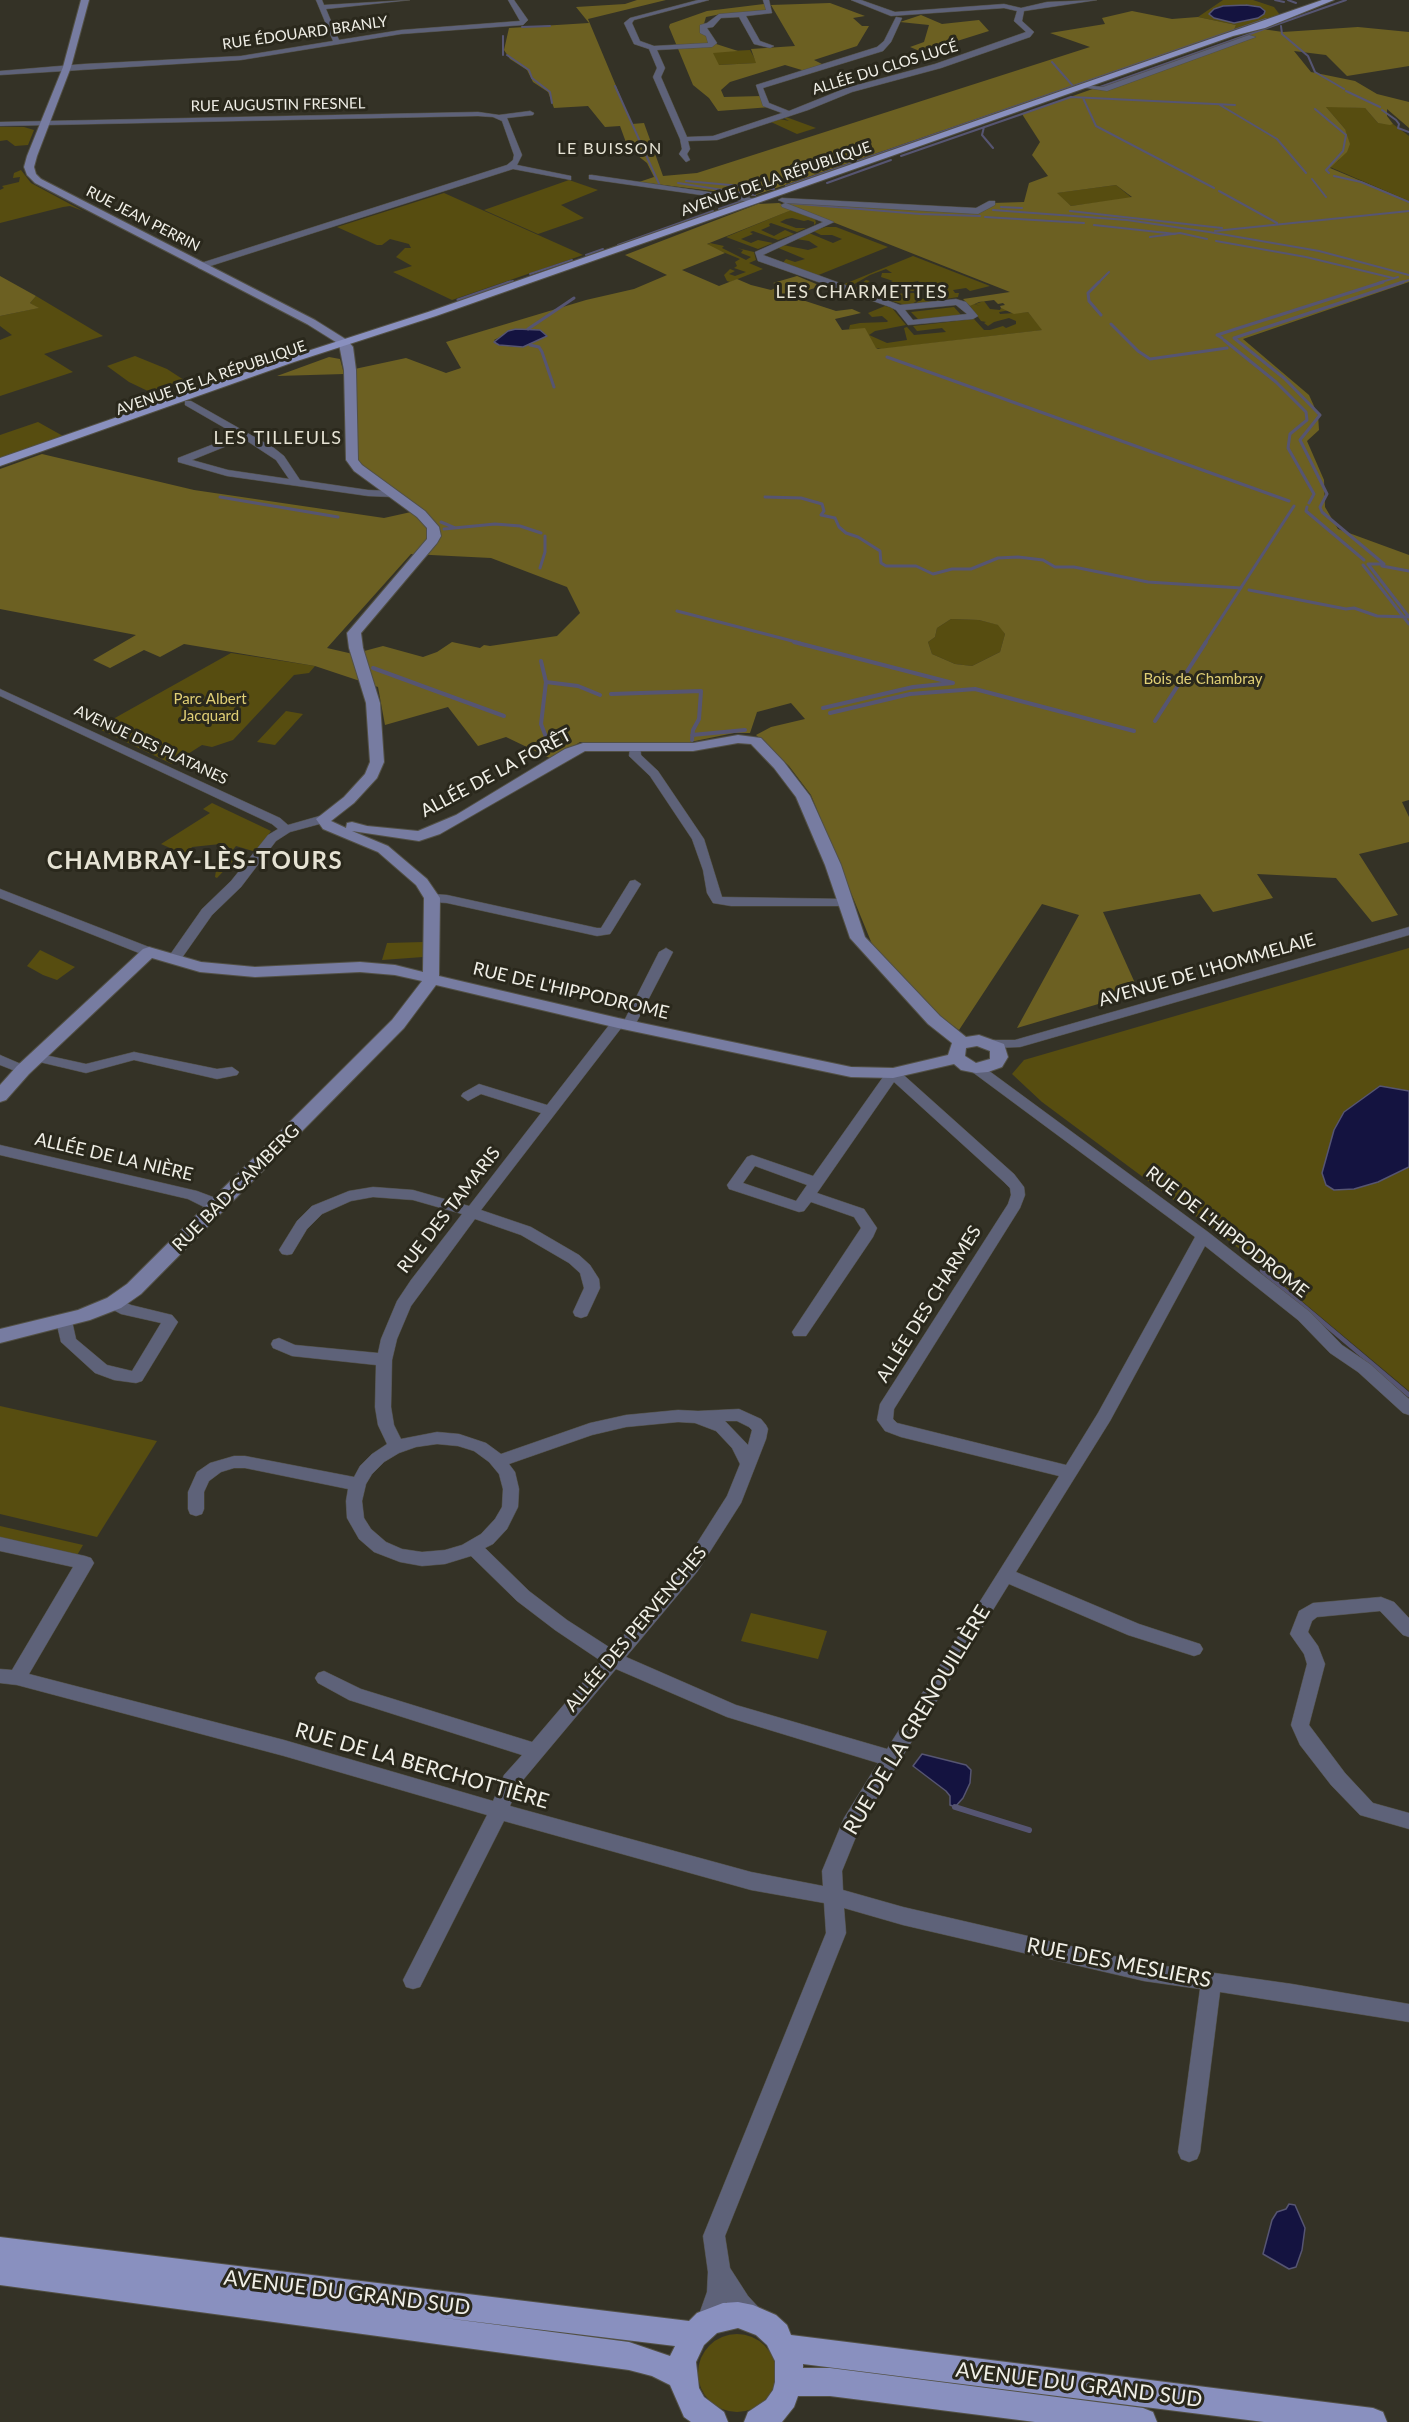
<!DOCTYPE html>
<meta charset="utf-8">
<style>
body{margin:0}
canvas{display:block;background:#343226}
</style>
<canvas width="1409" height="2422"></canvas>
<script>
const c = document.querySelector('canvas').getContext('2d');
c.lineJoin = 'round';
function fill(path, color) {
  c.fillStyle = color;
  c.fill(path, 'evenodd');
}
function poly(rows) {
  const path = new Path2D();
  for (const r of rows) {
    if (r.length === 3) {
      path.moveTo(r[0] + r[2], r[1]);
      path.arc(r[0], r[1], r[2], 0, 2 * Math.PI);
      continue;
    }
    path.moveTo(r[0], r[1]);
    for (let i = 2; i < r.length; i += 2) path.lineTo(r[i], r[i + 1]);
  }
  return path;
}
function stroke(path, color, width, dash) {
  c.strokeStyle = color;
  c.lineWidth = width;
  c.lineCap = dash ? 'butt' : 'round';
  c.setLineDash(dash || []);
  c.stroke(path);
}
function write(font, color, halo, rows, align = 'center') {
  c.font = font + ' Lato,sans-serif';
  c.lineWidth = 6;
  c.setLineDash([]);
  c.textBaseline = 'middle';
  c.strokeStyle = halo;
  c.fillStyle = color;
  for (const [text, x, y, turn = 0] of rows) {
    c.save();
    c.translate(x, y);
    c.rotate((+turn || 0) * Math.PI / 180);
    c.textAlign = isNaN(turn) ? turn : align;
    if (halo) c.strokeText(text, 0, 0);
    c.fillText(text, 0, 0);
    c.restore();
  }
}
const green = poly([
 [1223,0,1253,0,1274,7,1280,15,1234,30,1236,25,1198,17],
 [750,50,757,63,718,65,712,52],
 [1325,106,1365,108,1378,123,1393,124,1409,136,1409,201,1330,167,1339,160,1345,129],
 [786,117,816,128,797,134,771,122,780,119,789,121,784,118],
 [0,127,24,127,34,130,28,145,15,146,7,140,0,141],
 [21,170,31,183,83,211,70,206,63,207,0,223,0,190,4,188,2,186,19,182,20,177,13,178,14,173],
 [569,180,598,190,561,205,584,218,538,234,484,210],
 [1116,185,1132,198,1071,206,1056,193],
 [444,193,583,255,452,300,393,272,412,266,396,257,405,248,411,248,409,244,390,239,382,245,377,245,337,227],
 [791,210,815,219,816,223,814,225,814,222,808,220,804,221,792,218,786,219,780,222,796,228,806,228,797,232,771,223,769,224,770,226,761,230,774,236,785,230,794,234,778,240,753,231,750,232,753,234,741,239,751,243,758,240,773,243,758,249,726,237],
 [826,227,836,227,888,247,816,276,782,264,786,259,795,262,805,259,776,247,783,245,808,250,818,247,809,241,796,239,809,233,833,243,842,239,832,235,821,235,813,231],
 [710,243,724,246,722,248,746,260,751,257,741,253,743,250,737,248,754,252,756,260,749,263,763,269,730,282,727,281,724,275,730,269,735,271,729,274,735,276,746,272,734,268,737,266,735,262,740,259,706,245],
 [913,256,990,286,970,291,966,288,953,290,955,293,959,293,958,297,915,304,921,299,938,297,929,287,923,287,918,281,903,284,905,287,918,285,920,287,913,291,887,288,891,291,890,294,914,293,919,299,911,305,905,305,854,289,866,280,870,281,865,284,878,288,893,281,881,277,882,273,892,273,886,269,870,275,849,287,842,285],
 [36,296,103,336,44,354,73,372,0,396,0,340,12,335,0,326,0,316,38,308,30,303],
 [984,301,990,309,1000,310,1001,308,1010,310,999,312,1000,314,1028,312,1043,330,882,349,876,348,849,329,850,325,860,323,887,322,888,321,882,316,872,317,868,313,885,306,892,308,906,325,875,331,869,335,887,343,907,340,904,328,907,327,914,335,946,332,942,328,917,331,913,326,974,319,984,330,990,330,1003,326,1006,328,1016,324,1016,321,1009,318,994,322,988,326,984,323,986,322,981,321,970,306,974,304,980,306,975,304],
 [954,307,962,316,920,321,911,312],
 [135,356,167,369,184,380,150,392,129,382,107,366],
 [38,422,63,436,0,458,0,435],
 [951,619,979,620,999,625,1005,634,1000,652,972,666,955,664,932,654,928,642,935,637,937,628],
 [231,653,315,666,309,673,294,675,233,740,212,747,202,745,172,764,97,728],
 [286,711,303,714,275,745,257,742],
 [212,803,271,831,256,852,236,846,227,857,235,859,217,878,215,877,220,844,192,847,186,855,161,844,210,813,203,809],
 [424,942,423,957,382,960,387,943],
 [1409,948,1409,1391,1241,1250,1042,1102,1012,1074,1024,1060],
 [40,950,75,967,57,980,43,975,27,966],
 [0,1406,157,1441,97,1537,0,1514],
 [0,1526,83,1545,76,1557,0,1539],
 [751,1613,827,1631,818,1659,741,1641],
 [737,2373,39]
]);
const forest = poly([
 [637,0,666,0,588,19,632,124,644,123,663,176,697,173,1090,47,1050,33,1105,24,1102,18,1132,11,1172,19,1198,17,1236,25,1234,30,753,196,639,182,654,177,647,163,628,148,620,126,605,127,588,106,554,108,548,92,533,82,527,70,510,59,504,50,509,28,589,23,576,7,625,4],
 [830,3,865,16,853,18,862,26,869,26,857,46,814,60,828,67,805,71,785,65,730,82,721,90,724,97,762,96,771,107,718,111,709,98,693,85,669,27,670,24,707,11,764,4,768,13,721,14,706,17,703,27,713,43,738,51,713,53,719,65,756,63,751,49,795,46,771,5],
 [921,15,942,24,979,20,989,31,922,52,910,47,924,42,929,25,900,22],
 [1358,27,1409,32,1409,66,1347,76,1326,55,1294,51,1311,72,1355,81,1377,94,1409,102,1409,128,1387,109,1387,116,1393,124,1390,125,1378,123,1365,108,1326,107,1345,129,1350,144,1347,152,1330,168,1409,201,1409,282,1243,339,1309,395,1318,415,1319,430,1307,441,1324,480,1325,507,1338,529,1409,555,1409,800,1402,802,1409,817,1409,842,1359,854,1398,915,1372,922,1336,878,1257,874,1273,898,1213,912,1200,894,1103,912,1139,992,1017,1028,1079,915,1042,904,959,1030,941,1017,872,944,811,795,789,766,756,735,771,727,805,719,791,703,757,712,750,733,734,733,690,742,580,742,567,750,556,761,506,737,478,746,448,707,385,725,378,687,315,666,184,644,160,657,144,650,110,668,93,660,136,635,0,609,0,469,42,454,194,490,384,518,411,512,358,468,350,370,406,358,446,373,461,368,446,342,586,300,634,289,667,275,625,255,758,204,779,203,794,209,707,244,725,253,682,270,719,286,737,279,751,285,771,290,780,286,773,283,797,276,821,286,790,296,836,311,852,309,861,313,835,319,842,330,865,328,876,348,878,349,1042,330,1028,312,1014,314,1001,308,1000,306,1005,305,1003,303,998,304,994,300,979,302,970,306,963,299,1010,292,782,202,978,211,992,203,1024,202,1029,183,1048,176,1032,155,1040,142,1022,114,1262,29,1283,32],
 [1116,185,1132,197,1071,206,1057,193],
 [516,329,540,330,547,336,516,347,499,345,494,340],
 [411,554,491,558,567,587,580,613,557,636,490,646,484,645,480,648,452,642,437,652,423,657,383,646,353,654,327,648],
 [951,619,979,620,998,625,1005,634,1000,652,972,666,955,664,932,654,928,642,935,637,937,628],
 [0,276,36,296,30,303,39,308,0,316],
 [329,357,340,359,344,374,277,376]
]);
const water = poly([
 [1246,5,1260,7,1265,11,1264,14,1258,18,1234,23,1214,18,1209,14,1214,9,1223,6,1246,5],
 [516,329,540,330,547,336,523,347,499,345,494,342,508,331,516,329],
 [1380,1086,1409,1091,1409,1167,1378,1182,1354,1189,1334,1190,1326,1185,1322,1173,1334,1130,1344,1112,1380,1086],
 [922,1754,966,1765,971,1770,970,1783,963,1798,955,1807,950,1805,950,1796,946,1791,913,1766,922,1754],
 [1289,2204,1295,2205,1305,2228,1302,2250,1296,2267,1289,2269,1263,2254,1272,2220,1277,2212,1286,2209,1289,2204]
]);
const streamFar4 = poly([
 [1275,0,1284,2],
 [1288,0,1296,3],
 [1281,26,1282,34,1308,56,1315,72,1344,89],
 [522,27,550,26],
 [503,36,503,55],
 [507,55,529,70,532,78,550,92,552,103],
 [1052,62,1073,86],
 [615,86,660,186,663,186],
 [1100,87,1346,0],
 [1346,91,1380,107],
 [1083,98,1096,126,1214,188],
 [1220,105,1277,139,1306,173],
 [1315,109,1346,135,1343,151,1326,170,1329,173],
 [1382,110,1396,120,1399,124,1398,128,1409,132],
 [984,127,982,135,993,148],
 [901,156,1071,97,1235,105],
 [1334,176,1361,182,1409,202],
 [1312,179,1326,197],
 [686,181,774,189],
 [678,183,755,195],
 [827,183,891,160],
 [786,186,1266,19],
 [1219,191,1277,223],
 [727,195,749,197],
 [788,203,920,214,980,216],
 [1001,207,1022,208],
 [719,209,742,201],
 [993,210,1127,220,1209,232,1319,251,1409,275],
 [1070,211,1222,228],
 [985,217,1084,223],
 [1094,225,1176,234],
 [1215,231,1409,211],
 [1150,237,1180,233,1207,239],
 [1216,241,1306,257,1393,278],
 [618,245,713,211],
 [586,255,603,249],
 [530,274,572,260],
 [506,283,513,281],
 [1098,283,1109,272],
 [1378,283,1398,277],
 [1399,283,1409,280]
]);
const streamFar3 = poly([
 [1099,282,1088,293,1089,301,1101,315],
 [1403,282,1234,338,1284,378,1320,415,1300,440,1327,494,1320,507,1322,512,1384,564,1368,564,1409,617],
 [458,300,510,282],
 [1111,324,1138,351,1150,359,1227,348],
 [528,329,574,298],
 [1222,338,1217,335,1383,282],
 [1224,340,1276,382,1306,412,1307,420,1290,434,1288,448,1314,494,1309,503],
 [530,345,539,347,542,352,554,387],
 [887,357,1289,501],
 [220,497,338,517],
 [765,497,801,498,822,504,824,511,821,515,835,518,839,527,846,533,858,537,880,551,881,563,886,566,916,566,933,574,952,569,971,569,998,558,1018,557,1043,560,1055,567,1074,567,1148,582,1241,588],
 [1307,507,1306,511,1364,560],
 [441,522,455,528],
 [444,529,495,524,520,526,541,533],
 [1363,565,1409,624],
 [1382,566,1409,571],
 [540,568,545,552,545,536],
 [1249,590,1346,609,1354,608,1377,616,1409,617],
 [677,611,800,643],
 [1205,643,1294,506]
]);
const streamFar2 = poly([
 [794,642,953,683,913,687,823,708],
 [541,661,546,682,541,724,551,750],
 [373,668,504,716],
 [546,682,578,686,600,695],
 [611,694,701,691,699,719,693,730,692,740],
 [830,713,910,694,975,689,1134,731],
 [1155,721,1206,642],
 [692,735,745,730]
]);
const streamFar1 = poly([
 [1262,1271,1409,1395]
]);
const stream = poly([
 [955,1807,1029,1830]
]);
const street = poly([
 [316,0,322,0,324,5,410,0,326,9,339,40,401,30,520,21,508,0,514,0,528,20,523,25,401,34,241,60,0,75,0,71,84,64,241,56,333,41,316,0],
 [698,0,709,0,634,20,632,23,640,41,654,46,708,43,706,36,700,33,700,25,707,23,719,14,766,10,763,0,769,0,772,13,746,16,760,41,774,46,770,48,754,44,739,17,721,18,713,27,707,28,717,43,712,47,657,50,665,68,661,77,687,137,713,136,782,113,763,106,756,85,877,47,884,41,896,17,902,18,891,42,883,51,763,88,769,103,789,111,846,88,935,64,1026,32,1014,21,1017,11,1004,8,891,16,851,0,861,0,895,12,1004,4,1021,8,1047,2,1097,0,1024,11,1022,21,1034,32,1030,37,941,68,852,92,808,110,717,140,688,141,690,149,687,154,690,160,686,162,679,154,682,149,680,139,653,77,657,68,649,49,634,44,624,23,630,18,698,0],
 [1249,35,1256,37,1107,91,1081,87,1085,85,1103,87,1249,35],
 [530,111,534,113,533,115,507,118,522,155,517,165,571,176,571,180,513,169,201,269,198,268,198,264,507,165,513,160,514,155,502,121,493,117,478,116,0,126,0,122,478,112,499,115,530,111],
 [592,175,757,199,761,201,757,203,589,179,589,175,592,175],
 [782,198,976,208,989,201,995,201,995,205,978,214,786,203,834,222,763,255,900,305,956,299,966,302,978,316,973,319,908,325,896,310,890,307,758,261,755,252,823,222,782,207,781,205,785,203,778,200,782,198],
 [956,305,967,314,913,320,905,310,956,305],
 [185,401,191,401,274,448,284,456,300,480,368,490,393,491,398,494,393,497,368,496,227,476,178,462,178,458,237,435,185,405,185,401],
 [244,439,276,460,289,479,228,470,192,460,244,439],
 [0,689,280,818,288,825,323,815,329,819,327,822,290,832,276,841,241,887,212,915,179,962,169,962,167,959,202,909,231,881,268,835,278,829,272,824,0,696,0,689],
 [636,743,640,744,641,755,658,771,704,839,722,897,846,899,852,903,851,906,731,906,713,903,707,893,703,870,692,839,650,776,629,756,630,747,636,743],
 [635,880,641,884,612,931,610,934,597,936,447,903,432,902,426,898,432,894,447,895,597,928,601,928,630,881,635,880],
 [0,889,154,949,156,952,154,955,144,955,0,898,0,889],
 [1409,927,1409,935,1020,1047,993,1048,986,1044,993,1040,1015,1040,1409,927],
 [666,948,673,952,633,1029,628,1030,622,1027,481,1210,531,1227,579,1255,590,1265,599,1279,600,1288,587,1316,581,1318,575,1316,573,1312,584,1288,580,1273,569,1263,521,1235,475,1219,411,1306,397,1339,392,1360,391,1407,394,1425,401,1439,437,1432,459,1434,486,1443,501,1454,590,1423,626,1415,678,1410,698,1411,739,1409,761,1419,766,1425,768,1429,766,1439,741,1503,697,1572,626,1657,736,1705,887,1749,1059,1476,901,1437,885,1431,877,1420,880,1404,1008,1204,1011,1195,1010,1188,1004,1182,894,1082,817,1193,864,1209,877,1228,873,1237,806,1336,794,1336,792,1332,861,1228,854,1217,811,1202,804,1211,799,1212,729,1189,727,1185,747,1157,752,1155,813,1176,888,1070,898,1070,1014,1174,1024,1187,1025,1195,1020,1208,894,1409,893,1419,897,1423,1066,1465,1098,1413,1195,1237,971,1071,969,1068,976,1064,981,1065,1208,1232,1310,1312,1342,1345,1370,1364,1409,1399,1409,1415,1403,1413,1358,1372,1330,1353,1298,1320,1205,1246,1110,1421,1016,1572,1139,1624,1200,1644,1203,1649,1200,1654,1194,1656,1128,1635,1009,1584,862,1822,842,1871,843,1890,903,1907,1144,1963,1292,1984,1409,2004,1409,2022,1220,1992,1200,2152,1197,2159,1189,2162,1181,2159,1178,2152,1200,1989,1144,1981,903,1925,844,1908,846,1933,725,2236,730,2268,748,2296,761,2310,764,2318,761,2326,753,2329,745,2326,726,2302,715,2331,707,2334,699,2331,696,2323,707,2292,708,2272,703,2236,826,1933,824,1903,751,1890,504,1821,420,1987,413,1989,406,1987,403,1980,487,1815,284,1756,17,1685,0,1683,0,1669,12,1670,73,1567,0,1551,0,1537,85,1556,91,1558,94,1563,29,1674,284,1740,493,1801,504,1775,522,1755,349,1700,318,1683,315,1678,318,1673,324,1671,361,1689,532,1742,601,1661,555,1630,517,1601,471,1556,445,1564,422,1566,400,1562,374,1552,359,1539,347,1518,346,1501,348,1489,245,1468,234,1468,221,1472,209,1481,204,1492,204,1509,202,1514,196,1516,190,1514,188,1509,188,1492,197,1472,210,1463,234,1456,245,1456,354,1477,360,1466,372,1454,387,1444,378,1425,375,1407,376,1365,292,1356,273,1348,271,1344,273,1340,279,1338,295,1345,378,1353,381,1339,397,1301,411,1280,462,1214,413,1200,373,1197,351,1201,322,1214,307,1229,292,1254,287,1255,282,1254,279,1250,297,1221,312,1206,349,1191,373,1187,413,1190,469,1206,541,1113,481,1094,468,1101,461,1096,463,1093,479,1084,547,1105,613,1020,624,1021,659,952,666,948],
 [755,1166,807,1185,796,1201,743,1183,755,1166],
 [725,1421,737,1421,749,1427,752,1430,748,1445,725,1421],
 [678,1422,695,1423,716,1431,732,1448,740,1464,727,1496,685,1562,612,1649,567,1620,529,1591,485,1548,493,1544,507,1529,518,1507,519,1489,515,1472,509,1464,592,1435,626,1427,678,1422],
 [437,1444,458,1446,474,1451,489,1462,499,1474,503,1489,502,1507,495,1519,481,1534,462,1545,445,1550,422,1552,402,1549,386,1542,371,1529,364,1518,362,1501,366,1484,372,1474,384,1462,399,1453,416,1447,437,1444],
 [616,1669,727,1717,878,1763,844,1818,822,1871,823,1886,751,1872,510,1806,518,1786,616,1669],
 [134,1052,217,1069,232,1067,239,1072,237,1075,217,1079,134,1060,86,1073,31,1060,29,1057,36,1053,86,1064,134,1052],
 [0,1055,28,1067,30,1070,23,1074,0,1065,0,1055],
 [0,1145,197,1191,213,1197,223,1208,216,1213,188,1199,0,1155,0,1145],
 [114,1297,131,1305,172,1315,178,1322,142,1381,136,1383,114,1380,95,1373,61,1342,56,1321,58,1317,64,1315,70,1317,72,1321,76,1339,107,1365,132,1371,161,1323,121,1314,108,1307,106,1303,108,1299,114,1297],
 [1381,1597,1394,1602,1409,1618,1409,1637,1403,1635,1380,1611,1317,1617,1312,1621,1308,1632,1318,1646,1325,1664,1309,1725,1345,1773,1373,1803,1409,1813,1409,1829,1360,1815,1331,1785,1300,1745,1291,1725,1307,1664,1304,1654,1290,1634,1299,1611,1313,1603,1381,1597]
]);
const secondary = poly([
 [81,0,89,0,71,67,37,156,34,167,36,174,41,179,315,320,347,340,353,347,356,370,358,460,362,465,425,511,439,527,441,536,437,543,361,633,363,648,380,703,384,762,377,778,354,803,331,821,346,828,347,823,352,822,367,826,418,831,456,815,565,749,583,743,693,743,738,735,761,738,784,762,810,796,841,865,865,937,940,1016,966,1037,979,1035,1004,1044,1008,1057,1002,1067,988,1072,976,1073,961,1070,954,1064,893,1078,851,1077,618,1028,436,985,404,1028,141,1294,121,1308,90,1320,0,1343,0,1329,78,1310,107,1298,127,1284,392,1020,422,981,395,975,360,972,255,977,200,972,152,958,29,1074,6,1100,0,1102,0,1085,17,1066,143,949,149,947,201,962,255,967,360,962,395,965,423,972,424,898,416,885,378,852,323,829,316,819,344,797,365,774,370,762,366,703,349,648,347,633,427,539,427,528,417,517,354,471,346,460,344,370,339,344,307,324,35,183,27,175,24,167,27,156,63,67,81,0],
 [738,743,751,744,774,768,796,797,825,865,850,938,928,1024,952,1043,948,1055,893,1068,851,1067,618,1018,439,976,440,898,427,879,388,846,352,831,419,841,440,834,585,751,693,751,738,743],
 [977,1046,990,1051,990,1059,976,1063,965,1056,966,1048,977,1046]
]);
const primary = poly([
 [1322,0,1334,0,1265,28,1233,36,436,316,294,362,0,466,0,458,286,358,428,312,1322,0],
 [0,2237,689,2321,697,2313,723,2303,738,2302,753,2305,776,2315,787,2325,791,2335,1373,2408,1383,2412,1387,2422,1264,2422,803,2364,803,2368,830,2368,1143,2408,1153,2412,1157,2422,1035,2422,830,2396,798,2396,794,2407,782,2422,744,2422,748,2412,766,2400,773,2390,775,2382,775,2361,767,2345,756,2335,738,2328,717,2333,704,2345,696,2362,699,2388,704,2397,724,2412,728,2422,691,2422,684,2417,670,2385,652,2376,629,2370,0,2285,0,2237],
 [437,2317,675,2346,670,2356,629,2342,437,2317]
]);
const farStreetnames = [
 ["RUE ÉDOUARD BRANLY",305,33,-8],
 ["ALLÉE DU CLOS LUCÉ",885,68,-17],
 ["RUE AUGUSTIN FRESNEL",278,105,-1],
 ["AVENUE DE LA RÉPUBLIQUE",776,179,-19],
 ["RUE JEAN PERRIN",143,219,27],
 ["AVENUE DE LA RÉPUBLIQUE",211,378,-19],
 ["AVENUE DES PLATANES",151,745,25]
];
const farParknames = [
 ["Bois de Chambray",1203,679],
 ["Parc Albert",210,699],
 ["Jacquard",210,716]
];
const farNeighbourhoodnames = [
 ["LE BUISSON",610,149]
];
const farQuarternames = [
 ["LES CHARMETTES",862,292],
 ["LES TILLEULS",278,438]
];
const streetNames = [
 ["ALLÉE DE LA FORÊT",496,773,-28],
 ["AVENUE DE L'HOMMELAIE",1207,970,-16],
 ["RUE DE L'HIPPODROME",571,991,13],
 ["ALLÉE DE LA NIÈRE",114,1157,13],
 ["RUE BAD-CAMBERG",236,1188,-45],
 ["RUE DES TAMARIS",449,1210,-52],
 ["RUE DE L'HIPPODROME",1227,1232,38],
 ["ALLÉE DES CHARMES",929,1304,-58],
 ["ALLÉE DES PERVENCHES",636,1629,-50]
];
const nearStreetnames = [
 ["RUE DE LA GRENOUILLÈRE",917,1720,-59],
 ["RUE DE LA BERCHOTTIÈRE",422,1766,16],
 ["RUE DES MESLIERS",1119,1963,11],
 ["AVENUE DU GRAND SUD",347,2293,7],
 ["AVENUE DU GRAND SUD",1079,2385,7]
];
const districtNames = [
 ["CHAMBRAY-LÈS-TOURS",195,861]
];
fill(green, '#574d10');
fill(forest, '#6c6022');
fill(water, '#141340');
stroke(water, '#565572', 1.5);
stroke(streamFar4, '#565572', 2);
stroke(streamFar3, '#565572', 3);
stroke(streamFar2, '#565572', 4);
stroke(streamFar1, '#565572', 4.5);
stroke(stream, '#565572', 6);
stroke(street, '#525045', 1);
stroke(secondary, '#525045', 2);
stroke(primary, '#525045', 2);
fill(street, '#5e6279');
fill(secondary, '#777ca1');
fill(primary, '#8990bf');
write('15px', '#f0efe7', '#2a281c', farStreetnames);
write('15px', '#e0cf75', '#2a281c', farParknames);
c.letterSpacing = '1.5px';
write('16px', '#e6e3d4', '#2a281c', farNeighbourhoodnames);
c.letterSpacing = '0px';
c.letterSpacing = '1.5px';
write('18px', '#e6e3d4', '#2a281c', farQuarternames);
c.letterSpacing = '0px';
write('18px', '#f0efe7', '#2a281c', streetNames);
write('21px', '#f0efe7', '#2a281c', nearStreetnames);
c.letterSpacing = '1.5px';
write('bold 24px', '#e6e3d4', '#2a281c', districtNames);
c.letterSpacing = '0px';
</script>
